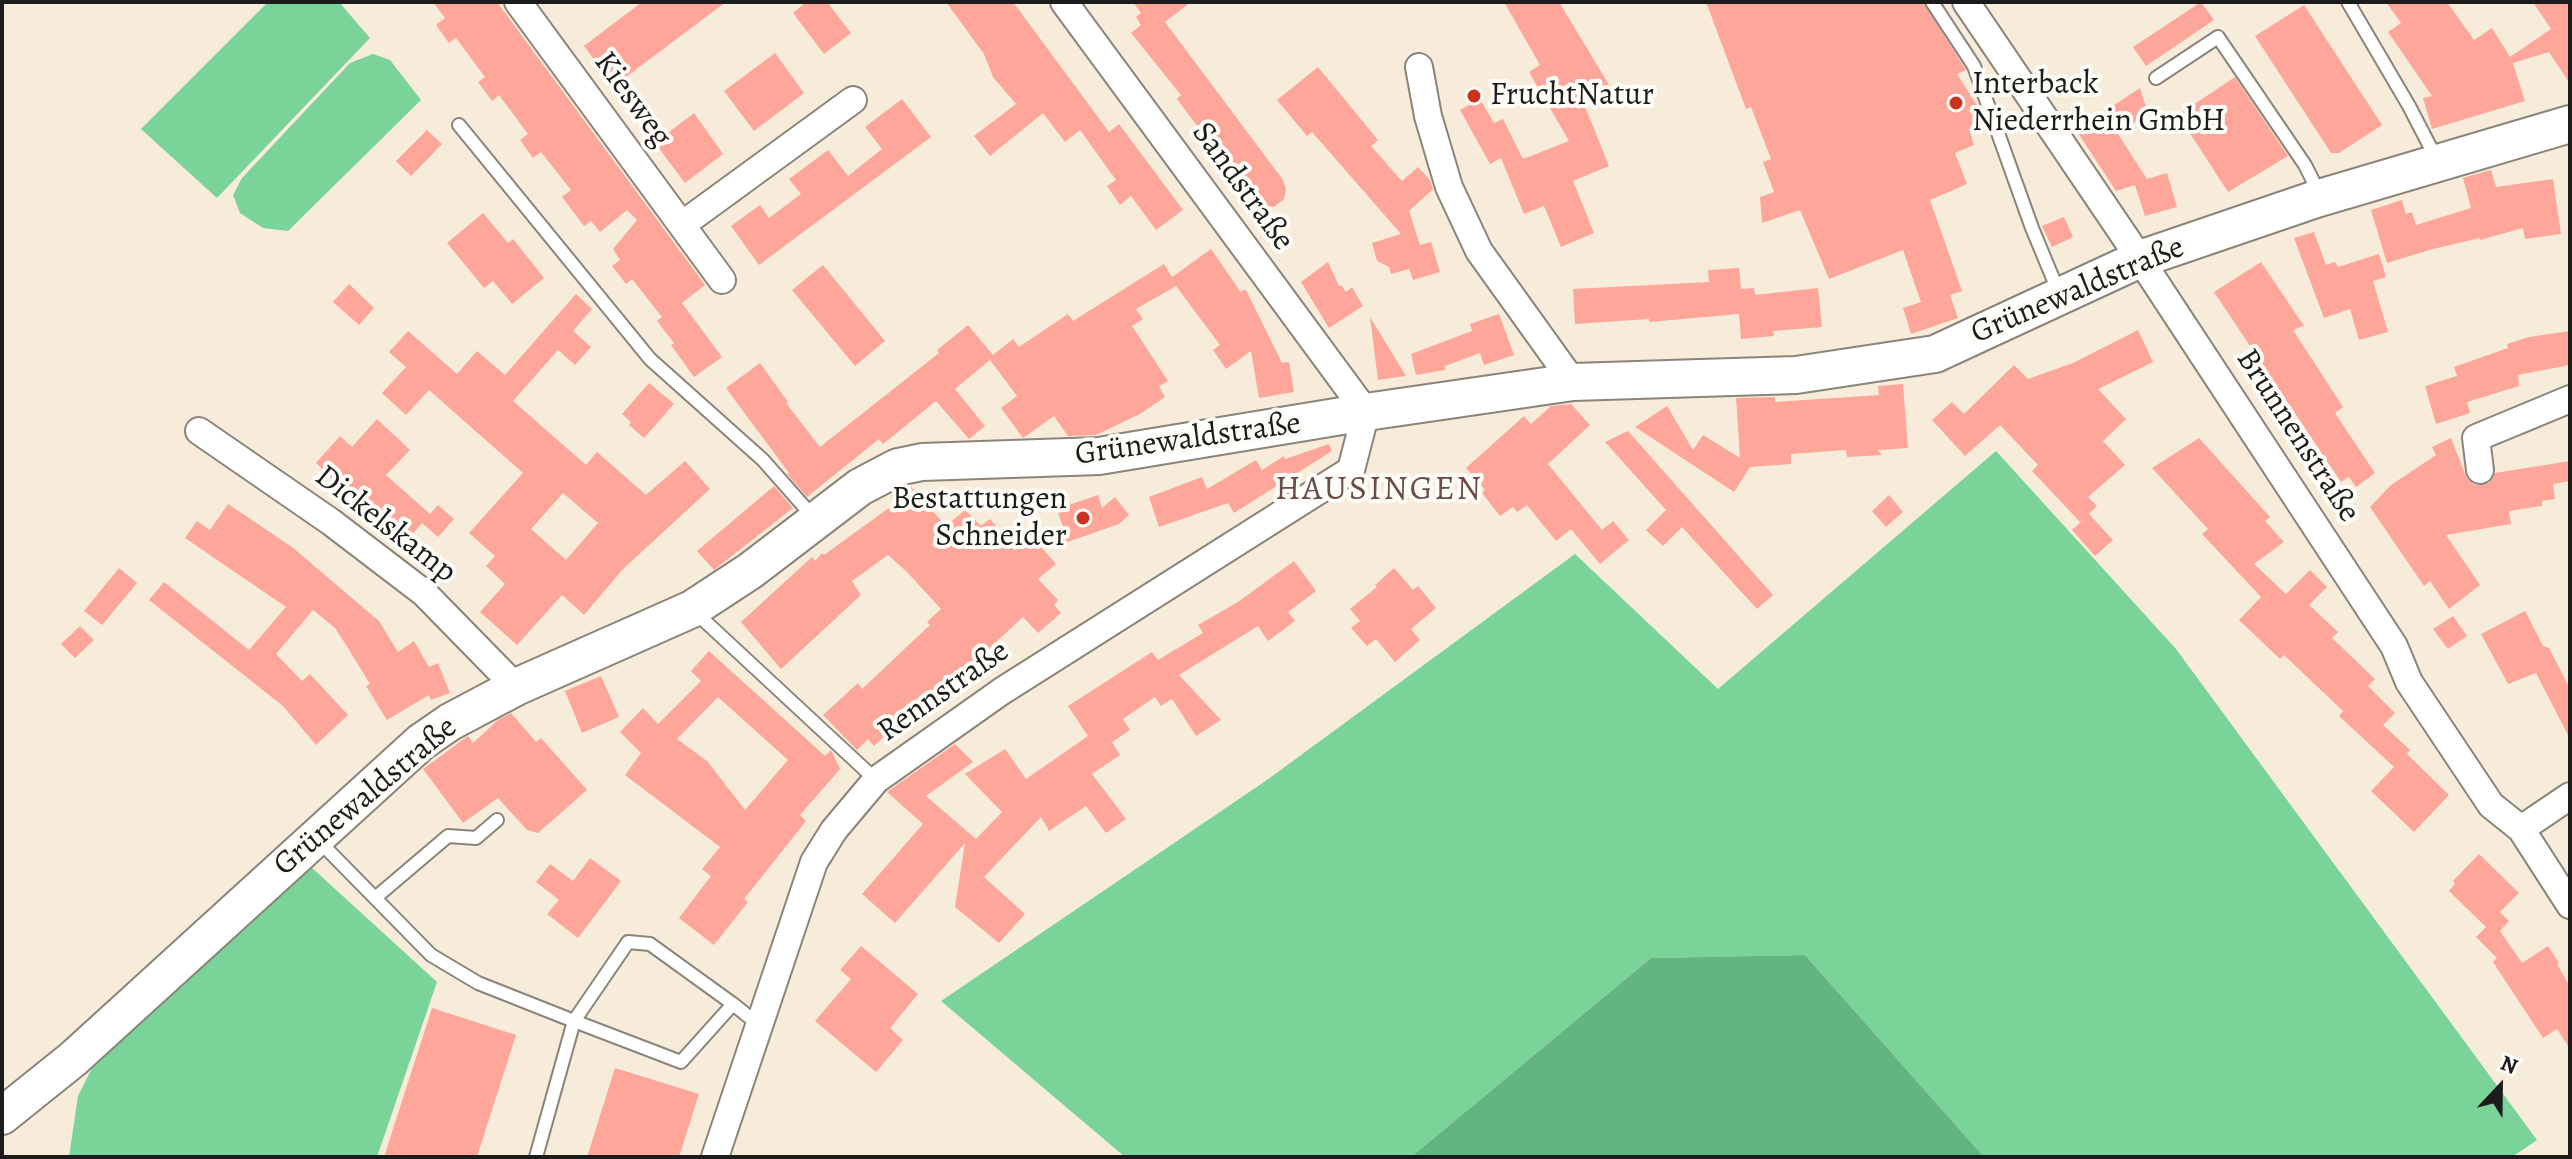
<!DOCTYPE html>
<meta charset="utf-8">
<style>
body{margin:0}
#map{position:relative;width:2572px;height:1159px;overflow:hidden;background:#f7ecd9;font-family:Alegreya,serif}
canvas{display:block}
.frame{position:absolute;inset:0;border:4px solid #1c1c1c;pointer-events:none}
.north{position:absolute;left:2460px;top:1047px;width:80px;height:80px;-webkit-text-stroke:6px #fdfcf7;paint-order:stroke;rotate:22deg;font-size:22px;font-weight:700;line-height:32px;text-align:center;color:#1c1c1c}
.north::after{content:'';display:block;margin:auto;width:28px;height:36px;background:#1c1c1c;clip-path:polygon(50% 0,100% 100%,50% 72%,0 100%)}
</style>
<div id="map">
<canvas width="2572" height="1159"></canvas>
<div class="frame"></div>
<div class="north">N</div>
</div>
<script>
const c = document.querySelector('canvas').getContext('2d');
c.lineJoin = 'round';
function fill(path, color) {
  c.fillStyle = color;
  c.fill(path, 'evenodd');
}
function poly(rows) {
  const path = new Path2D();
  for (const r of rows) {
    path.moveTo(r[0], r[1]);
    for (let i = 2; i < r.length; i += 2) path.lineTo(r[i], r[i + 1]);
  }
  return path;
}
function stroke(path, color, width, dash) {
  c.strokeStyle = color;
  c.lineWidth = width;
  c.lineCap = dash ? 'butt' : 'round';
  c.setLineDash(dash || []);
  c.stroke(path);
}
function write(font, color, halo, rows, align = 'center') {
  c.font = font + ' Alegreya,serif';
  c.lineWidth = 8;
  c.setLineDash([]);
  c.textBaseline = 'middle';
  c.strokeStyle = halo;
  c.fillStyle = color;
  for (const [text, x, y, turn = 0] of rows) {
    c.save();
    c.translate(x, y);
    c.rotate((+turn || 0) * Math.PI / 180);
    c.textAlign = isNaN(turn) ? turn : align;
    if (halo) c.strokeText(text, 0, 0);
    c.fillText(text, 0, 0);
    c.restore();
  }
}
const green = poly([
 [268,2,339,2,370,38,217,198,141,129],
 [373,54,390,60,421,100,288,231,263,228,240,213,233,195,242,178,350,63],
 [1996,451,2176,649,2537,1140,2512,1157,1984,1157,1805,955,1651,958,1411,1157,1125,1157,941,1001,1267,780,1575,554,1718,689],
 [311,867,437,982,377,1157,69,1157,78,1096,92,1068]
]);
const forest = poly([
 [1805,955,1984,1157,1411,1157,1651,958]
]);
const building = poly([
 [433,2,497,2,705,285,682,303,722,357,694,377,671,345,674,343,657,321,662,317,632,279,626,284,612,266,620,260,613,249,637,220,627,210,600,232,591,221,584,226,562,197,571,190,541,152,533,158,520,140,528,134,499,95,492,101,478,82,485,77,456,38,449,43,436,25,445,18],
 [642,2,726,2,614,86,584,46],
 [806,2,827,2,851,33,824,54,793,13],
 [946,2,1013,2,1109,132,1119,124,1183,210,1156,230,1131,196,1120,205,1107,186,1116,180,1080,130,1065,142,1043,113,990,156,974,136,1016,104,993,77,984,54],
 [1133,2,1191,2,1165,22,1283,180,1286,189,1284,199,1274,207,1255,203,1177,99,1181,95,1131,33,1141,25,1136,17,1141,13],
 [1504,2,1559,2,1611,88,1584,104,1609,166,1573,181,1594,233,1561,247,1544,206,1524,214,1501,158,1490,164,1460,110,1480,99,1494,123,1503,119,1523,159,1569,141,1529,72,1540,65],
 [1706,2,1923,2,1966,70,1957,74,1980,110,1985,122,1969,129,1974,145,1955,153,1967,184,1930,200,1962,291,1950,295,1958,318,1911,334,1903,308,1921,302,1903,250,1829,279,1800,210,1762,223,1760,197,1774,192,1763,162,1771,159,1751,107,1746,109],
 [2201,2,2214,20,2146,66,2133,47],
 [2386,2,2447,2,2474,40,2492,28,2510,57,2551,29,2533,2,2570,2,2570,84,2549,52,2513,63,2525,101,2432,129,2423,98,2432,96,2388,32,2401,23],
 [2304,5,2382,125,2339,153,2331,153,2255,36],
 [775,53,804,93,754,131,724,91],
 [1318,67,1378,140,1371,146,1402,181,1418,167,1430,180,1433,189,1409,211,1420,245,1431,242,1440,272,1413,280,1409,269,1391,274,1389,267,1377,261,1372,243,1401,234,1312,132,1307,136,1277,100],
 [2235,77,2288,156,2228,192,2178,115],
 [2140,88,2148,113,2118,134,2147,179,2167,173,2177,207,2145,216,2135,185,2116,191,2076,130],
 [902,99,931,137,759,265,731,226,760,205,769,218,801,194,789,179,828,150,848,176,882,149,865,127],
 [694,113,723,154,685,183,655,143],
 [427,130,442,144,411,176,396,161],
 [2491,170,2496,187,2553,179,2561,234,2525,239,2523,228,2480,240,2480,238,2433,249,2387,263,2371,210,2402,200,2406,214,2412,212,2416,225,2471,208,2463,178],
 [483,213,508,243,513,239,544,278,512,304,493,281,484,288,447,243],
 [2064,217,2073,237,2052,247,2042,226],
 [2314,232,2326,265,2335,262,2338,267,2379,254,2386,277,2373,281,2388,332,2359,340,2350,309,2324,318,2294,238],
 [1211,249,1242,294,1241,291,1246,290,1282,363,1289,362,1294,392,1259,398,1251,351,1226,369,1213,350,1220,345,1176,286,1136,309,1143,319,1132,326,1168,381,1159,386,1165,397,1140,414,1096,435,1068,436,1054,416,1023,438,1001,408,1017,396,990,360,955,389,985,426,969,439,936,401,883,444,879,439,807,497,787,474,789,473,726,388,760,363,788,402,786,403,820,447,939,353,937,350,968,325,993,355,1013,339,1019,347,1068,314,1073,321,1164,264,1172,277],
 [1328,262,1339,286,1341,285,1346,292,1352,287,1363,306,1329,328,1301,282],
 [2261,262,2304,326,2293,330,2343,407,2335,413,2375,473,2356,487,2349,477,2341,482,2214,292],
 [823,265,885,341,855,366,792,290],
 [1739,268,1741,289,1754,288,1755,295,1818,288,1822,327,1773,331,1774,336,1741,339,1739,314,1649,322,1649,319,1575,324,1573,289,1709,282,1708,270],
 [349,284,374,308,359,325,333,302],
 [576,294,592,309,573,331,591,347,575,365,558,350,513,401,586,465,597,452,646,495,685,461,710,489,623,569,584,615,562,595,517,645,480,612,505,584,486,566,495,556,469,533,523,473,429,390,406,415,382,393,406,367,389,352,408,331,457,374,477,351,505,375],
 [563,493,598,523,566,560,531,529],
 [1499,314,1514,355,1484,365,1480,353,1445,366,1445,370,1416,375,1411,354,1472,331,1470,324],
 [1370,317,1406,376,1378,380],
 [2138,330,2153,362,2098,389,2126,419,2103,441,2125,465,2088,497,2097,506,2089,514,2113,540,2095,556,2072,530,2086,517,2080,522,2032,471,2038,465,2000,425,1965,456,1932,420,1952,402,1964,414,2014,365,2028,379,2073,363],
 [2570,331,2570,365,2518,375,2519,386,2467,402,2470,413,2436,424,2425,386,2457,376,2454,367,2508,348,2507,344,2529,337],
 [649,383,674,404,644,438,629,425,631,422,622,414],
 [1903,384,1908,448,1878,450,1882,455,1847,457,1846,450,1791,454,1791,464,1750,467,1734,492,1635,427,1667,406,1693,450,1703,435,1740,458,1736,398,1775,397,1775,402,1879,395,1878,386],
 [1571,404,1590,425,1548,464,1602,530,1613,521,1629,540,1600,564,1571,529,1556,541,1527,505,1517,512,1513,507,1500,516,1482,493,1485,490,1466,468,1524,416,1531,424,1551,406],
 [377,419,410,450,386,475,430,514,438,505,454,519,438,537,422,523,402,546,335,485,337,483,316,463,340,436,352,447],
 [1628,431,1773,595,1757,609,1682,527,1663,546,1646,530,1666,510,1605,442],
 [2199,438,2270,517,2265,521,2284,542,2254,564,2286,594,2310,570,2327,587,2309,605,2338,632,2332,638,2375,679,2368,686,2395,713,2383,725,2410,750,2407,754,2449,795,2414,832,2371,791,2394,767,2339,716,2343,711,2284,655,2280,659,2239,620,2261,597,2202,534,2208,529,2152,468],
 [2451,438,2467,479,2475,485,2489,483,2495,473,2570,461,2570,481,2553,484,2555,499,2542,501,2542,506,2509,511,2511,524,2446,535,2480,585,2449,609,2430,581,2424,586,2370,507,2391,485,2436,455,2432,447],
 [1329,444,1332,451,1234,513,1228,503,1159,527,1149,497,1202,477,1207,489,1256,460,1262,470,1284,456,1285,459],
 [774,486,793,508,714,570,697,551],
 [910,486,946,526,965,510,981,526,990,519,1013,546,1029,533,1056,564,1038,579,1058,600,1054,605,1061,613,1038,633,1023,617,921,712,916,707,874,746,868,739,857,750,823,715,858,683,862,689,930,625,927,622,941,609,907,572,888,555,852,581,861,595,781,669,741,622,812,557,815,561,822,553,824,555,897,502,891,496],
 [1098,495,1102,508,1115,497,1129,515,1119,524,1062,544,1060,541,1066,536,1057,509],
 [1889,495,1903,512,1886,527,1872,511],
 [228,504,292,547,379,621,398,652,414,641,429,667,438,663,450,693,431,700,429,695,387,720,366,686,370,684,348,648,335,628,313,610,276,654,302,681,310,674,348,715,316,745,283,706,149,600,164,582,249,650,286,607,185,538,197,521,210,530],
 [1294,561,1316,591,1288,612,1295,621,1268,641,1258,626,1179,675,1221,720,1196,736,1172,699,1161,706,1155,697,1123,719,1130,730,1112,742,1120,755,1092,774,1126,819,1106,833,1086,806,1049,831,1041,817,984,877,1025,914,999,943,955,907,965,843,895,923,862,894,923,824,887,792,955,744,973,762,926,796,976,839,1002,812,965,774,1005,749,1026,779,1088,736,1068,706,1152,652,1158,660,1203,633,1198,625,1238,602],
 [119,568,137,583,102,625,84,611],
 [1394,568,1413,590,1418,586,1436,608,1411,629,1420,640,1395,662,1376,639,1367,646,1351,628,1360,621,1350,609,1377,587,1375,585],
 [2525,611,2543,646,2549,648,2570,689,2570,739,2536,673,2508,684,2481,634],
 [2453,616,2467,636,2448,649,2433,629],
 [80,626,94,640,75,658,61,644],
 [709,651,825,756,831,750,840,769,800,815,806,821,744,899,748,902,714,945,679,918,711,876,702,869,720,847,625,775,641,753,620,732,643,708,658,724,701,681,691,671],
 [718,697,788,760,745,810,707,761,677,739],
 [601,676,619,717,582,733,565,691],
 [511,713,536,742,541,738,587,790,538,833,527,830,498,798,463,823,423,769,468,736,473,743,498,720],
 [2479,854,2519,893,2500,912,2509,921,2500,931,2522,963,2548,946,2559,963,2557,964,2570,987,2570,1049,2557,1029,2543,1038,2493,962,2497,958,2476,937,2486,927,2449,891,2455,884,2453,881],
 [590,858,621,881,578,938,547,914,559,900,536,882,550,864,573,881],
 [861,946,918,994,890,1028,903,1040,876,1072,815,1021,851,979,840,970],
 [432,1008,516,1035,477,1157,384,1157],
 [615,1068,699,1094,679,1157,587,1157]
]);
const lane = poly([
 [1932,2,1974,66,2032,228,2059,293],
 [2348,2,2409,106,2437,160],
 [2156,78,2218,37,2305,165,2320,195],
 [459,125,650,359,763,460,815,519],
 [694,611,876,780],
 [318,840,431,955,478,983,574,1021,536,1157],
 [375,898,448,836,476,838,497,820],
 [733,1004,681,1062,574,1021,628,942,650,944,733,1004,759,1025]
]);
const street = poly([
 [518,2,722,280],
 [1966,2,2140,259,2394,646,2409,682,2491,805,2521,829,2570,905],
 [1419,67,1428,116,1449,187,1479,251,1573,382],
 [683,224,853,100],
 [199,431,331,522,424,593,516,687],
 [2480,470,2476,438,2570,399],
 [2521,829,2570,796],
 [715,1157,814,862,834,830,876,780,1002,691,1351,470,1366,412,1064,2]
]);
const secondary = poly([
 [2,1116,73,1059,421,742,450,722,516,687,692,609,750,571,860,487,898,467,922,462,1099,456,1366,412,1573,382,1796,375,1935,354,2140,259,2316,199,2570,124]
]);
const markers = [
 [1474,96,8,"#c8321e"],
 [1956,103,8,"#c8321e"],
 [1083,518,8,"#c8321e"]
];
const poiNames = [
 ["Interback",1972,85],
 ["Niederrhein GmbH",1972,122],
 ["FruchtNatur",1490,96],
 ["Bestattungen",1067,500,"right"],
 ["Schneider",1067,537,"right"]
];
const streetNames = [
 ["Kiesweg",632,100,54],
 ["Sandstraße",1242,187,54],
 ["Grünewaldstraße",2078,291,-23],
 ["Brunnenstraße",2297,436,57],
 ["Grünewaldstraße",1188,440,-8],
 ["Dickelskamp",385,525,38],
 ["Rennstraße",944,692,-35],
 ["Grünewaldstraße",366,797,-40]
];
const neighbourhoodNames = [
 ["HAUSINGEN",1379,491]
];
fill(green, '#7ad398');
fill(forest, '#63b580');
fill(building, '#fea69a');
stroke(lane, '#8a847a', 16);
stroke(street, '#8a847a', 30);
stroke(secondary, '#8a847a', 40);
stroke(lane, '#fff', 12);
stroke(street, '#fff', 26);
stroke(secondary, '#fff', 36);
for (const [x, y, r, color] of markers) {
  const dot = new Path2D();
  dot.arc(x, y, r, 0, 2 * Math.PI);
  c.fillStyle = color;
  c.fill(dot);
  stroke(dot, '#fdfcf7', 3);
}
write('32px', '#1c1c1c', '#fdfcf7', poiNames, 'left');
write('32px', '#1c1c1c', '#fdfcf7', streetNames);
c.letterSpacing = '2px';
write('34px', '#6b4c48', '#fdfcf7', neighbourhoodNames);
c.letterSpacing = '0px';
</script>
